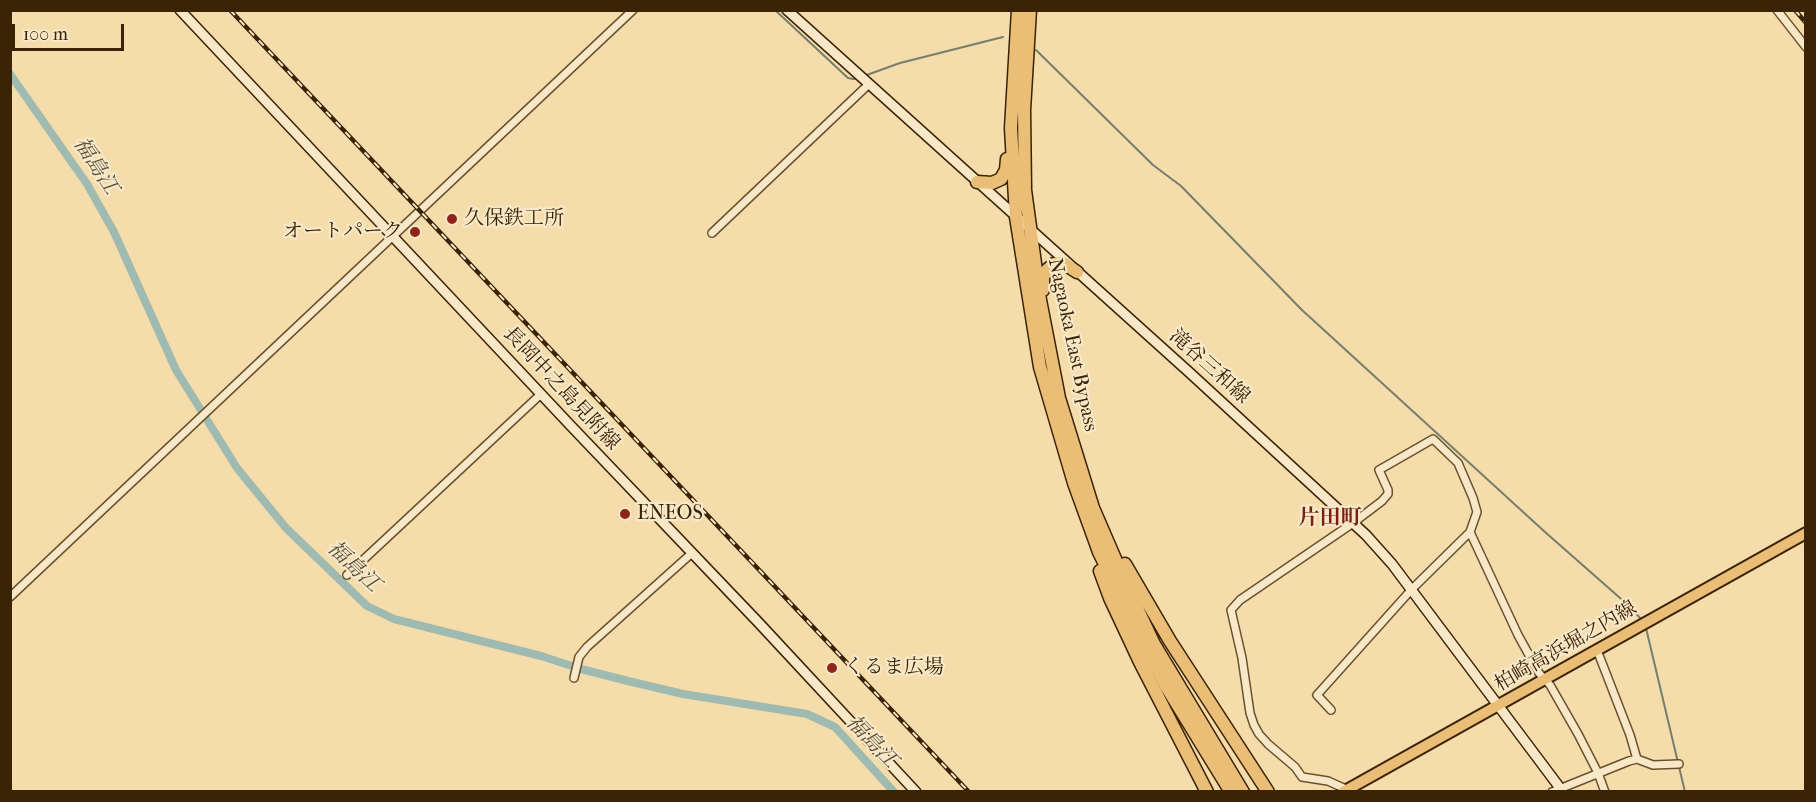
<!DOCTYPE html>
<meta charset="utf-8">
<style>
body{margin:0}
#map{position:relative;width:1816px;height:802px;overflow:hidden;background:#f5dcab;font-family:"IM FELL French Canon",serif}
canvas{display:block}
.frame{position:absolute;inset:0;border:12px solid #3b2305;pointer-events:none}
.scale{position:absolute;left:12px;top:24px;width:112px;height:27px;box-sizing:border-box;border:3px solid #3b2305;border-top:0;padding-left:8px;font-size:18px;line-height:21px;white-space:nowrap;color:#3b2305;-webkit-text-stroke:4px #f8e8c8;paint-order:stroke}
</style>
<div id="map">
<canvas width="1816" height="802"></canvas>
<div class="frame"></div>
<div class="scale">100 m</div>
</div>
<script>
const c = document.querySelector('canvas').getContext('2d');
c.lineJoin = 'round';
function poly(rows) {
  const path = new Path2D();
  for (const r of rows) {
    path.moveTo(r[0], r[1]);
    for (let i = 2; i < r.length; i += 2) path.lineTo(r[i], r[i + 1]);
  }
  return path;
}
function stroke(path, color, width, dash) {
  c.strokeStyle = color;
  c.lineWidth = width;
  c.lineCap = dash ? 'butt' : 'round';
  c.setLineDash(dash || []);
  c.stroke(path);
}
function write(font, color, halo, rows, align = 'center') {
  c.font = font + ' "IM FELL French Canon","Noto Serif JP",serif';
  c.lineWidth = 4.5;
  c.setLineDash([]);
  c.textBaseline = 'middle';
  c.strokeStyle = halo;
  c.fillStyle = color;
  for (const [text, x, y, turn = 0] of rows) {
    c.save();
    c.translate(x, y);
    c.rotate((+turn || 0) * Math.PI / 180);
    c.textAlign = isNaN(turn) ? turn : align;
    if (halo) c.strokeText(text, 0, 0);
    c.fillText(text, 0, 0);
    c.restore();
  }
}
const stream = poly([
 [775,10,848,78,853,79,859,78],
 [1036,50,1153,165,1181,186,1302,310,1545,532,1628,605,1642,620],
 [864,76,900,63,1003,37],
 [1646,628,1685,792]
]);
const canal = poly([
 [10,74,87,184,114,232,176,370,237,468,286,528,367,606,394,619,541,656,581,669,628,681,683,694,807,714,835,727,894,792]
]);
const minor = poly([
 [1777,10,1806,47],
 [712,233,869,84],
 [1470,532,1518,635,1539,673,1550,685,1578,734,1598,773,1605,792],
 [347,575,541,394],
 [10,597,633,10],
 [1597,650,1630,735,1637,759],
 [574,678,579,657,587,647,692,553],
 [1331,710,1317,695,1412,589,1470,532,1477,512,1473,498,1458,463,1433,439,1379,470,1388,490,1388,494,1382,501,1353,523,1240,600,1231,610,1242,658,1250,713,1254,725,1259,734,1268,744,1295,767,1302,777,1328,781,1348,790],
 [1552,792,1629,761,1637,759,1653,765,1679,764]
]);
const secondary = poly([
 [180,10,571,426,758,622,916,792],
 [787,10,1190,373,1366,535,1392,564,1563,792]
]);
const primary = poly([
 [1343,792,1806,533]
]);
const trunk = poly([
 [1018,10,1011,128,1016,217,1040,367,1074,483,1099,552,1142,640,1166,686,1231,792],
 [1030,10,1024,110,1025,190,1040,300,1059,398,1093,508,1128,589,1154,644,1243,792],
 [977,182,992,183,1001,179,1006,170,1007,159],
 [1043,290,1043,277,1047,270,1054,264,1063,263,1077,272],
 [1125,564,1170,641,1268,792],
 [1100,571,1110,598,1140,662,1207,792]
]);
const rail = poly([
 [230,10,969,792],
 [1795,10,1806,23]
]);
const markers = [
 [452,219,6,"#8f2418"],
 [415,232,6,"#8f2418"],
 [625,514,6,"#8f2418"],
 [832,668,6,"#8f2418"]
];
const poiNames = [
 ["久保鉄工所",464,219],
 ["オートパーク",403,232,"right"],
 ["ENEOS",637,514],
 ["くるま広場",844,668]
];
const streetNames = [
 ["Nagaoka East Bypass",1072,345,78],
 ["滝谷三和線",1209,367,42],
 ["長岡中之島見附線",561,389,47],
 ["柏崎高浜堀之内線",1566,647,-30]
];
const waterNames = [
 ["福島江",95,166,57],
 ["福島江",353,567,43],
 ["福島江",871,742,46]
];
const neighbourhoodNames = [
 ["片田町",1330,519]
];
stroke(stream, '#767e6c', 2);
stroke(canal, '#9ebab1', 8);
stroke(minor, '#6a512e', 10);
stroke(secondary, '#3b2305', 12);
stroke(primary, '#3b2305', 14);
stroke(trunk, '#3b2305', 15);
stroke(minor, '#f8e8c8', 7);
stroke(secondary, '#f8e8c8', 9);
stroke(primary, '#eabe76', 10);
stroke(trunk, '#eabe76', 12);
stroke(rail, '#3b2305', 4.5);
stroke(rail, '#f8e8c8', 2, [7]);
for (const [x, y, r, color] of markers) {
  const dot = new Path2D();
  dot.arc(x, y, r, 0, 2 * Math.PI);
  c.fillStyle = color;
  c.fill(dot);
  stroke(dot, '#f8e8c8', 2);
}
write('20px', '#3b2305', '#f8e8c8', poiNames, 'left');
write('20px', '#3b2305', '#f8e8c8', streetNames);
write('italic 21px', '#595039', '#f8e8c8', waterNames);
write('bold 21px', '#7a1f14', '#f8e8c8', neighbourhoodNames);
</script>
